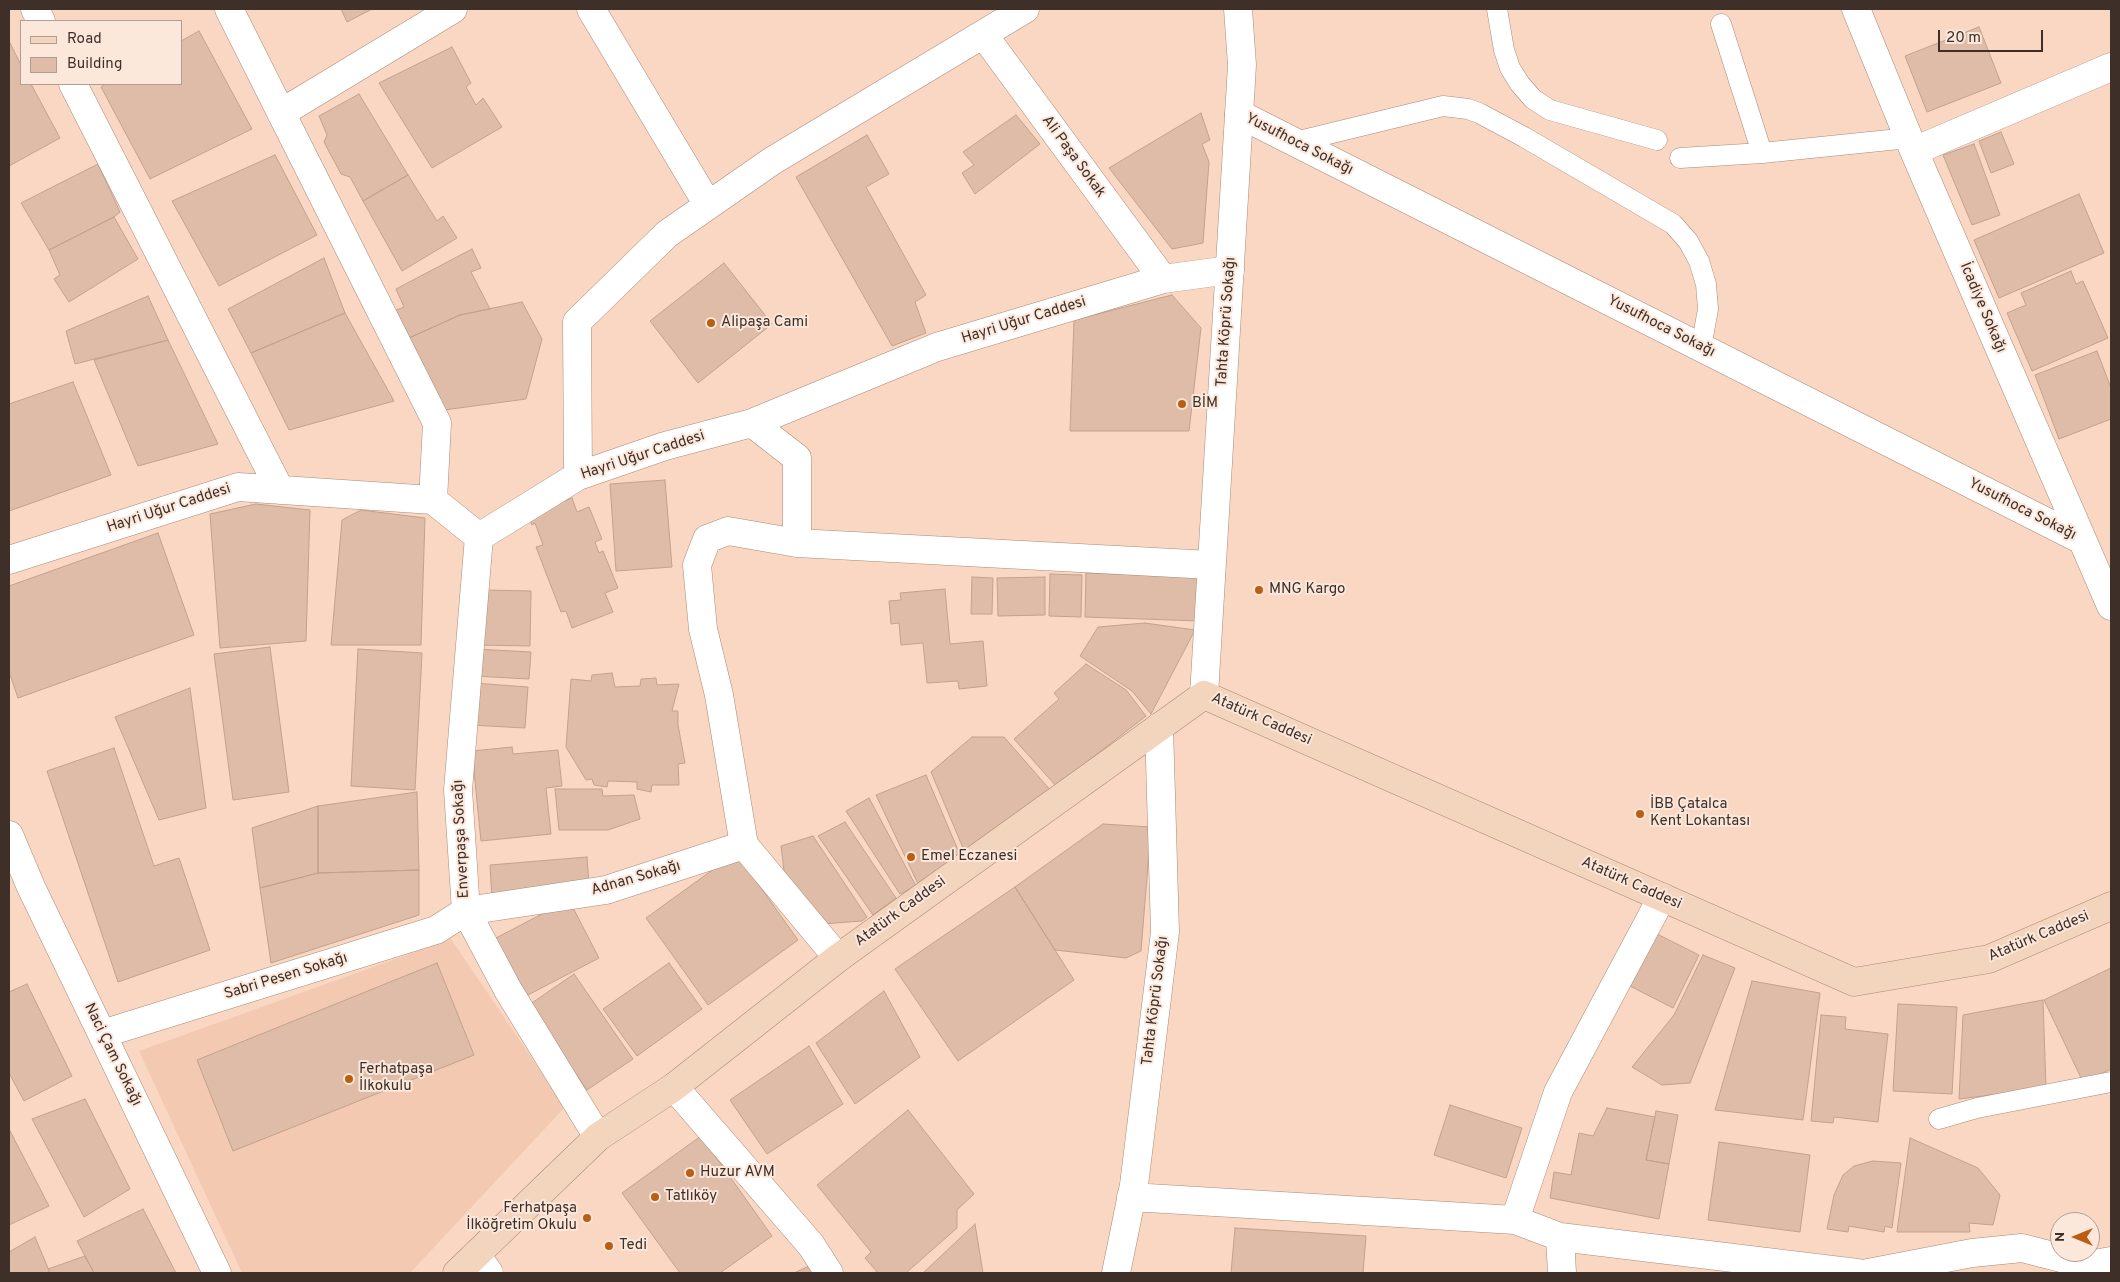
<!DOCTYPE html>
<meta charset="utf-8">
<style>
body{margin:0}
#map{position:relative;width:2120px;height:1282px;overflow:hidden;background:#f9d7c2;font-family:Overpass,sans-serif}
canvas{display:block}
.frame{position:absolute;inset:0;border:10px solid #3e3029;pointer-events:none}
.legend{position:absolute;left:20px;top:20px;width:162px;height:65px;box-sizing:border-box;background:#fce7db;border:1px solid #b09e94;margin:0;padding:6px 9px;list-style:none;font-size:15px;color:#3e3029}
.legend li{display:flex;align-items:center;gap:10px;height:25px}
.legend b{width:25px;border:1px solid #b09e94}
.north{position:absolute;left:2050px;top:1212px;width:50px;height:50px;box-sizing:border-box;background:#fce7db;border:1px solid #b09e94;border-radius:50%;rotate:270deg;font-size:14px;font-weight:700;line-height:20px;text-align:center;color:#3e3029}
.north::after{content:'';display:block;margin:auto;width:18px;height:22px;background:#bc5e12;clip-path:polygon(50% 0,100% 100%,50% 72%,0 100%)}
.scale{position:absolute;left:1938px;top:30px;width:105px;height:22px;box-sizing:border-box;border:2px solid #3e3029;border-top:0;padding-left:6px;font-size:15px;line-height:18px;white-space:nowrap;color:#3e3029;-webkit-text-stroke:4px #fce7db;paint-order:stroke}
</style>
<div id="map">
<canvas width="2120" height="1282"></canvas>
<div class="frame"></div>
<ul class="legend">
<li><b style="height:6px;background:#f3d4bc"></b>Road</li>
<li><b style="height:14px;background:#debca8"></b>Building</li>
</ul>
<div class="north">N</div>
<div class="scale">20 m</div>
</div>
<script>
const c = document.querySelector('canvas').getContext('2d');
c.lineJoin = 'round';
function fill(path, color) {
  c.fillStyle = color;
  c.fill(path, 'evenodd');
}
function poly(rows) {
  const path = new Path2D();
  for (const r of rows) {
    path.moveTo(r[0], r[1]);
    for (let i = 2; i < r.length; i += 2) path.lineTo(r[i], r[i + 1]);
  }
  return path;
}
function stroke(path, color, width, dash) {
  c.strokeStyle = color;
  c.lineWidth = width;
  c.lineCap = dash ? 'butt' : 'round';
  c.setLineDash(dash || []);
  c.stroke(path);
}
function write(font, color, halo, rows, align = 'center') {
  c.font = font + ' Overpass,sans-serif';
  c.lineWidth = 4;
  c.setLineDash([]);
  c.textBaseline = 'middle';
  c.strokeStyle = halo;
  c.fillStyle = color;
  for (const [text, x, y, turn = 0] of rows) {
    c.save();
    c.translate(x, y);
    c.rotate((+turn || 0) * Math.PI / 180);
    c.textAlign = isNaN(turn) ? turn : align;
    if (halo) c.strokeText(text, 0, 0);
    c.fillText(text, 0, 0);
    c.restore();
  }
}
const built = poly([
 [451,939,565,1107,410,1273,242,1273,139,1051]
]);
const building = poly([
 [341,9,372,9,347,22,341,9],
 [1979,27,2001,83,1927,112,1905,56,1979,27],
 [199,31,252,129,150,179,101,87,106,84,181,84,181,41,199,31],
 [9,41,21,65,21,84,31,84,60,138,9,166,9,41],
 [452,47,471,83,466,87,476,105,483,98,502,127,432,168,379,83,452,47],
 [359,94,408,175,363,201,350,177,341,174,324,142,327,135,319,116,359,94],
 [1201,113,1210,140,1202,144,1209,162,1203,243,1172,249,1109,168,1201,113],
 [1016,115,1040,144,975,194,962,173,974,165,963,152,1016,115],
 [2001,132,2014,164,1991,173,1979,141,2001,132],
 [867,135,889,174,866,187,926,295,915,302,926,333,892,346,796,177,867,135],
 [1974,144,2000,215,1972,225,1943,155,1974,144],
 [275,155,317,235,219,286,172,201,275,155],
 [98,164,120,212,114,217,49,250,21,203,98,164],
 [408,175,437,221,443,216,457,238,402,271,363,201,408,175],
 [2079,194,2104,253,1999,298,1974,240,2079,194],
 [114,217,138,259,69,302,54,279,60,275,49,250,114,217],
 [472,249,481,268,471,272,490,309,460,315,409,338,394,311,404,307,396,289,472,249],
 [324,258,345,313,251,353,228,309,324,258],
 [724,263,772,324,698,383,650,321,724,263],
 [2071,271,2076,284,2083,281,2108,338,2032,371,2007,313,2026,305,2021,293,2071,271],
 [1172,295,1201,328,1189,431,1070,431,1074,320,1172,295],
 [148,296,168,340,75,364,66,331,148,296],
 [522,302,542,339,526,399,444,410,409,338,460,315,522,302],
 [345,313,394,401,289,430,251,353,345,313],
 [168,340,218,444,138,466,94,360,168,340],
 [2097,351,2111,388,2111,419,2059,439,2035,375,2097,351],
 [73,382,111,475,9,511,9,404,73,382],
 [665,480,672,567,616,571,610,484,665,480],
 [572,498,577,512,589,507,602,539,595,542,599,553,603,551,618,588,605,593,613,612,572,628,566,611,561,612,536,547,543,545,535,523,532,525,528,515,572,498],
 [256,504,310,510,306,641,220,648,210,514,256,504],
 [361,510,425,518,421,645,331,645,342,520,361,510],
 [158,533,194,635,18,698,9,672,9,586,158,533],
 [1086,573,1201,577,1199,621,1085,617,1086,573],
 [1050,574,1082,575,1081,617,1049,616,1050,574],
 [972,577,993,578,992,614,971,614,972,577],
 [1045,577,1045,615,998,616,997,578,1045,577],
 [945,589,950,644,983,641,987,686,959,689,958,681,927,683,923,643,901,645,899,623,891,624,889,601,901,600,900,593,945,589],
 [487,590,531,591,530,646,479,645,487,590],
 [1145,623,1195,630,1151,714,1132,691,1080,656,1098,627,1145,623],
 [270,647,289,792,233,800,214,654,270,647],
 [358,649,422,653,415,790,351,786,358,649],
 [475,649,531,652,529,679,474,676,475,649],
 [1086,664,1126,690,1146,716,1056,786,1014,739,1059,699,1054,693,1086,664],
 [612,673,615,687,640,686,641,679,656,678,657,685,679,684,672,711,678,711,678,725,685,763,678,764,679,785,652,785,651,792,637,789,637,782,608,781,607,787,594,785,592,779,586,780,566,747,571,679,591,681,592,675,612,673],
 [473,683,528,687,525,728,470,725,473,683],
 [190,688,206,808,159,820,115,717,190,688],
 [972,737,1004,737,1052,792,966,855,931,772,972,737],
 [512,747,513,754,558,750,562,786,546,788,551,834,481,841,472,751,512,747],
 [114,748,154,866,179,858,210,950,118,982,47,771,114,748],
 [926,775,961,857,919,886,876,795,926,775],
 [555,789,602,789,603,796,634,795,640,819,608,830,559,830,555,789],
 [417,792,419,870,318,873,318,806,417,792],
 [869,798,916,886,900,894,846,811,869,798],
 [318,806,318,873,260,888,252,828,318,806],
 [845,822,896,898,873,915,818,836,845,822],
 [1103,824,1151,827,1141,951,1126,958,1055,950,1015,887,1103,824],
 [813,836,867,917,862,921,822,924,784,871,781,846,813,836],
 [736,853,798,940,708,1005,646,918,736,853],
 [587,857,589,885,492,899,490,865,587,857],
 [419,870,419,915,271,963,260,888,318,873,419,870],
 [1015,887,1074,980,958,1061,895,969,1015,887],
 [569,900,599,958,524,997,494,939,569,900],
 [1655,933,1699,955,1673,1008,1630,986,1655,933],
 [1703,955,1735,968,1690,1083,1662,1085,1632,1067,1674,1015,1703,955],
 [437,963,474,1055,233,1151,197,1060,437,963],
 [669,963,702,1009,637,1056,603,1009,669,963],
 [2111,968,2111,1069,2083,1082,2044,1000,2111,968],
 [574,974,633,1059,587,1090,529,1005,574,974],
 [1752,981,1820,993,1803,1120,1715,1110,1752,981],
 [27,984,72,1076,24,1101,9,1073,9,992,27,984],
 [884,991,920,1057,855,1104,816,1043,884,991],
 [2043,1000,2046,1088,1959,1099,1963,1015,2043,1000],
 [1898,1004,1957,1007,1952,1094,1893,1091,1898,1004],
 [1821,1015,1846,1017,1845,1029,1888,1034,1878,1122,1834,1117,1833,1123,1811,1121,1821,1015],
 [809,1046,843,1104,767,1154,730,1100,809,1046],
 [85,1099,130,1189,84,1217,32,1119,85,1099],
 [1450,1105,1522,1128,1506,1178,1434,1155,1450,1105],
 [1607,1108,1655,1117,1646,1160,1669,1164,1659,1219,1550,1198,1554,1172,1571,1175,1579,1133,1593,1136,1607,1108],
 [908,1110,974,1194,957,1210,957,1228,906,1273,878,1273,865,1258,871,1252,817,1185,908,1110],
 [1656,1111,1678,1115,1669,1164,1646,1160,1656,1111],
 [9,1129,49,1206,9,1225,9,1129],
 [701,1136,772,1236,720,1273,680,1273,622,1193,701,1136],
 [1910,1138,1978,1168,2000,1195,1993,1225,1969,1223,1970,1232,1897,1232,1910,1138],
 [1719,1142,1810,1155,1800,1232,1708,1220,1719,1142],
 [1873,1161,1901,1163,1892,1228,1885,1226,1884,1232,1849,1226,1848,1232,1827,1229,1834,1195,1843,1175,1854,1166,1873,1161],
 [143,1209,176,1273,94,1273,77,1241,143,1209],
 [975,1224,983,1273,923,1273,975,1224],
 [1235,1228,1366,1236,1363,1273,1231,1273,1235,1228],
 [35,1237,50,1273,9,1273,9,1252,35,1237],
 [85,1256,94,1273,50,1273,48,1269,85,1256],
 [809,1266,812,1273,794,1273,809,1266]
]);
const service = poly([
 [1497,9,1504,50,1510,68,1520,84,1533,99,1550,110,1657,140],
 [1721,24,1762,153],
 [1295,142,1443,106,1468,109,1479,113,1524,137,1673,224,1688,241,1699,261,1706,284,1708,309,1701,348],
 [1680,158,1762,153,1909,138],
 [1939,1119,1977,1108,2111,1082]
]);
const minor = poly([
 [35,9,41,21],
 [229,9,437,423,433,500],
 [591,9,708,205],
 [1856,9,1914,151,2111,606],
 [983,34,1163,279],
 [73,84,280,490],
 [281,113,453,9],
 [1239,114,2082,540],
 [1914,151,2111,67],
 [752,423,797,458,797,543,1211,565],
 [578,476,577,322,667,234,772,161,1025,9],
 [479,537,458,790,466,911,508,990,598,1137],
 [797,543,728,531,707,539,697,565,703,629,719,695,744,845,838,958],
 [9,560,238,487,433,500,479,537,578,476,665,446,752,423,937,347,1163,279,1230,270],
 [9,835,31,887,217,1273],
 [1662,897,1558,1092,1515,1220,1560,1237,1857,1273],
 [102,1034,436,930,466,911,606,890,744,845],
 [674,1087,811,1245,829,1273],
 [1131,1197,1515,1220],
 [1560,1237,1562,1273],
 [476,1255,489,1273],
 [1116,1273,1134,1185,1165,932,1159,727],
 [1868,1273,1972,1253,2022,1248,2088,1265,2111,1261]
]);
const tertiary = poly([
 [1204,695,1242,65,1238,9]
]);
const secondary = poly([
 [457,1273,598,1137,674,1087,838,958,1204,695,1854,982,1989,959,2111,906]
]);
const markers = [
 [711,323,5,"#bc5e12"],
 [1182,404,5,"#bc5e12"],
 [1259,590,5,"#bc5e12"],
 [1640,814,5,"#bc5e12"],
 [911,857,5,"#bc5e12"],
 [349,1079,5,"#bc5e12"],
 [690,1173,5,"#bc5e12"],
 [655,1197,5,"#bc5e12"],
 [587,1218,5,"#bc5e12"],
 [609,1246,5,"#bc5e12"]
];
const streetNames = [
 ["Yusufhoca Sokağı",1299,145,27],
 ["Ali Paşa Sokak",1073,157,54],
 ["İcadiye Sokağı",1982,308,67],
 ["Hayri Uğur Caddesi",1024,321,-17],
 ["Tahta Köprü Sokağı",1227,322,-86],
 ["Yusufhoca Sokağı",1661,327,27],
 ["Hayri Uğur Caddesi",643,456,-18],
 ["Hayri Uğur Caddesi",169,509,-18],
 ["Yusufhoca Sokağı",2022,510,27],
 ["Atatürk Caddesi",1261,720,24],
 ["Enverpaşa Sokağı",462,839,-93],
 ["Adnan Sokağı",636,879,-16],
 ["Atatürk Caddesi",1631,884,24],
 ["Atatürk Caddesi",901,912,-36],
 ["Atatürk Caddesi",2039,937,-23],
 ["Sabri Pesen Sokağı",286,977,-17],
 ["Tahta Köprü Sokağı",1156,1001,-83],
 ["Naci Çam Sokağı",112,1055,64]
];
const poiNames = [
 ["Alipaşa Cami",721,323],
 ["BİM",1192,404],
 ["MNG Kargo",1269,590],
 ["İBB Çatalca",1650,805],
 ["Kent Lokantası",1650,822],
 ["Emel Eczanesi",921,857],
 ["Ferhatpaşa",359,1070],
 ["İlkokulu",359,1087],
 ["Huzur AVM",700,1173],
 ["Tatlıköy",665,1197],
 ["Ferhatpaşa",577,1209,"right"],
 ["İlköğretim Okulu",577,1226,"right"],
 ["Tedi",619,1246]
];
fill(built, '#f3cab1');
fill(building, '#debca8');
stroke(building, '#c2a18e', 1);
stroke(service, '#aa8a77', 21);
stroke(minor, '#aa8a77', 29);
stroke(tertiary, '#aa8a77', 29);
stroke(secondary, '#aa8a77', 29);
stroke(service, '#fff', 20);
stroke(minor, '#fff', 28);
stroke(tertiary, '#fff', 28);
stroke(secondary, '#f3d4bc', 28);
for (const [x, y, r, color] of markers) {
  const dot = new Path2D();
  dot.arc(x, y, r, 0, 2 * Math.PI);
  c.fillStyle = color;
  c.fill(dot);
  stroke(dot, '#fce7db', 2);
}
write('15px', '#3e3029', '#fce7db', streetNames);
write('15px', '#3e3029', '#fce7db', poiNames, 'left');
</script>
